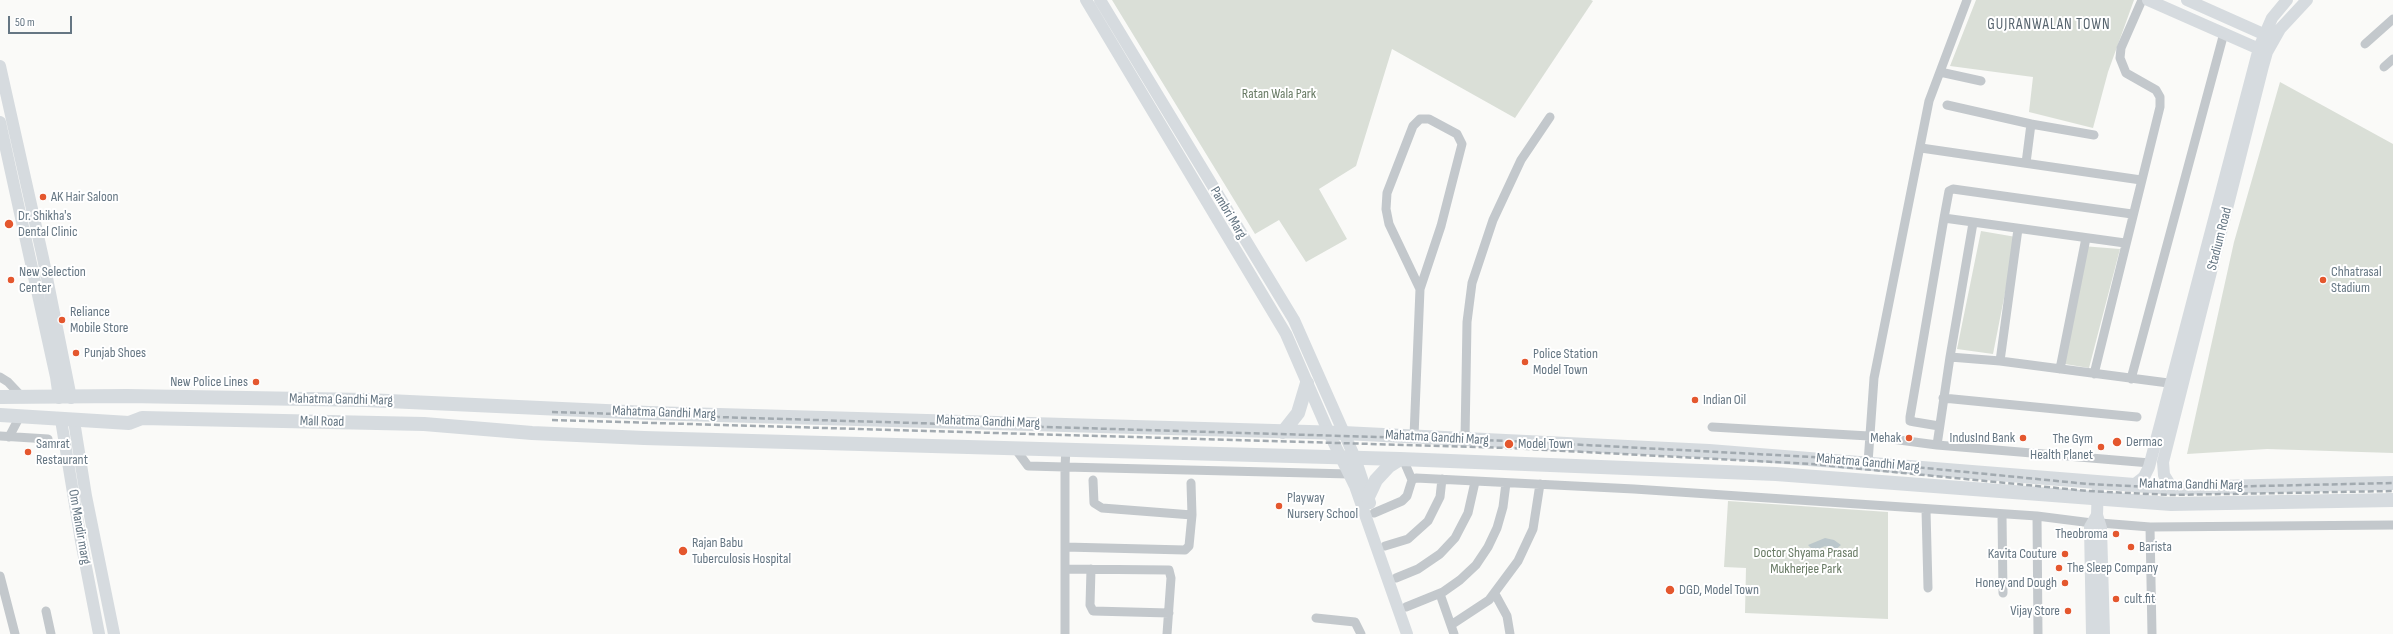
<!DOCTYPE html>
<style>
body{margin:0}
#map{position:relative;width:2393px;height:634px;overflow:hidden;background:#fafaf8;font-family:"Sofia Sans Condensed",sans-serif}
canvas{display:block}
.scale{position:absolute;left:8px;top:16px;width:64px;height:18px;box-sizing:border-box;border:2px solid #657683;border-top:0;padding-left:5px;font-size:12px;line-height:14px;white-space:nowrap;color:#657683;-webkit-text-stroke:3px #fff;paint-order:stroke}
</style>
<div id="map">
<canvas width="2393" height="634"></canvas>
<div class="scale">50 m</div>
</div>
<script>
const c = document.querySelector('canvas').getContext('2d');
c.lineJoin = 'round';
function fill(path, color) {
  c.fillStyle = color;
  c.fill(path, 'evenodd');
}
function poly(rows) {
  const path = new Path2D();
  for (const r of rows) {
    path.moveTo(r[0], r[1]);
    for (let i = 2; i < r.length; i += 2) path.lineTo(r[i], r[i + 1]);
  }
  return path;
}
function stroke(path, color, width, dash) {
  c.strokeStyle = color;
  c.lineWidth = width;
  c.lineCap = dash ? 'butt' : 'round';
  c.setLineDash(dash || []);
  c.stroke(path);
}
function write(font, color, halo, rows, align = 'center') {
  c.font = font + ' "Sofia Sans Condensed",sans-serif';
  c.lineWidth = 4;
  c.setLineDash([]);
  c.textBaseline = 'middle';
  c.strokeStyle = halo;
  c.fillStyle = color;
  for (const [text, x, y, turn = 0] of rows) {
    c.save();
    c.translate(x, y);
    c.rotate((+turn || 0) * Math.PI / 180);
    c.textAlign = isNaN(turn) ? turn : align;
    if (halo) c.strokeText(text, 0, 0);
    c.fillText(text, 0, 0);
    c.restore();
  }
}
const green = poly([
 [1112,0,1591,0,1593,1,1515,118,1392,49,1356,166,1319,189,1347,239,1306,262,1279,220,1255,234],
 [1976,0,2134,0,2108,72,2093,128,2029,112,2033,77,1950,66],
 [2280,82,2393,144,2393,453,2267,449,2187,454,2234,242],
 [1981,231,2016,237,1993,354,1957,349],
 [2082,246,2120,249,2089,368,2059,363],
 [1728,501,1888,512,1888,619,1745,613,1746,568,1724,567]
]);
const water = poly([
 [1825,538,1834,540,1841,545,1835,550,1825,546,1814,551,1808,545]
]);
const street = poly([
 [2365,44,2393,19],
 [2384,67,2393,59],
 [1940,72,1981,81],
 [1947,105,2031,124,2026,163],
 [2031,124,2094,135],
 [1921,148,2141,180],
 [1944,218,1949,191,1953,189,2132,214],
 [1950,357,1973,223],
 [2000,361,2018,229],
 [2060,369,2086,238],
 [2094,374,2160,107,2160,97,2156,90,2126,73,2120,58,2121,48,2142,0],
 [0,377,8,382,23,398],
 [2131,379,2224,33],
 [1943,398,2137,417],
 [1939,426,1915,422,1910,421,1910,417,1944,218,2125,243],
 [1712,427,1869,436,1937,445,2150,463],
 [0,436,48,439],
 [1414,436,1420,289,1389,224,1386,209,1387,193,1413,126,1420,119,1429,119,1457,134,1462,144,1441,226,1420,289],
 [9,437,20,416],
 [1465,439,1467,322,1472,283,1493,220,1521,160,1550,117],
 [1937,445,1950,357,2000,361,2176,384],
 [1014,447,1028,466,1065,467,1065,634],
 [1066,448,1065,467,1350,474],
 [1403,459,1412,480],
 [1868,463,1874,378,1929,101,1967,0],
 [1093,480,1094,503,1102,508,1192,515],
 [1926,510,1928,588],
 [1374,513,1402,501,1407,496,1412,480,1416,478,1634,489,2037,516,2092,523],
 [2002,515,2003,593],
 [2037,516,2038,634],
 [2100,523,2150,527,2393,525],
 [2150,527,2152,634],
 [1385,546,1408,539,1428,521,1440,497,1442,479],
 [1065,547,1185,550,1189,546,1192,515,1191,483],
 [1065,569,1169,570,1171,578,1167,634],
 [1091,569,1090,605,1093,611,1169,613],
 [0,576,15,634],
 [1396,578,1418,569,1440,554,1455,538,1468,513,1475,482],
 [1440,594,1454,634],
 [1495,594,1507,616,1510,634],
 [1406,607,1443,592,1460,580,1476,565,1488,547,1497,528,1503,507,1506,483],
 [46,611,51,634],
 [1316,618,1355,622,1361,634],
 [1451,625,1489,600,1518,561,1533,529,1540,484]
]);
const secondary = poly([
 [1086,0,1286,334,1329,433,1355,486,1407,634],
 [1100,0,1294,320,1355,458,1370,503],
 [2148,0,2266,52],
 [2187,0,2270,37],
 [0,66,43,258,71,398],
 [0,122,56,377,59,398],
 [61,420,81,541,99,634],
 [74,421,86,496,114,634],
 [2098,482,2097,515,2101,528,2104,634],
 [2135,484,2144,477,2149,467,2259,48,2272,18,2287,0],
 [2172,488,2164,475,2163,462,2263,66,2267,52,2280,29,2307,0],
 [2092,634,2090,527,2097,515]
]);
const primary = poly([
 [0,397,127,396,366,400,649,413,1343,433,1709,451,2172,488,2393,483],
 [0,415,129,423,142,418,424,424,532,433,644,438,1400,459,1776,474,2171,504,2393,500],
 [1283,432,1298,413,1307,383],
 [1368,497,1376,480,1389,466,1400,459]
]);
const rail = poly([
 [552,412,1509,441,1813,457,2088,484,2171,488,2393,483],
 [552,420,1509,448,1812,464,2088,491,2171,495,2393,491]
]);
const markers = [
 [43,197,4,"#e4572e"],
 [9,224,5,"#e4572e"],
 [11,280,4,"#e4572e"],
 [2323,280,4,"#e4572e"],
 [62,320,4,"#e4572e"],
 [76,353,4,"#e4572e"],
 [1525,362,4,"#e4572e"],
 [256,382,4,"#e4572e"],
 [1695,400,4,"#e4572e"],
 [1909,438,4,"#e4572e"],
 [2023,438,4,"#e4572e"],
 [2117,442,5,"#e4572e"],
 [1509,444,5,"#e4572e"],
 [2101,447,4,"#e4572e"],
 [28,452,4,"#e4572e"],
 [1279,506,4,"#e4572e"],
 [2116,534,4,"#e4572e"],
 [2131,547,4,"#e4572e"],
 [683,551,5,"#e4572e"],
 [2065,554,4,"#e4572e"],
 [2059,568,4,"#e4572e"],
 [2065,583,4,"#e4572e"],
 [1670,590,5,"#e4572e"],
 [2116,599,4,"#e4572e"],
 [2068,611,4,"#e4572e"]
];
const parkNames = [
 ["Ratan Wala Park",1279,94],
 ["Doctor Shyama Prasad",1806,553],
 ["Mukherjee Park",1806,569]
];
const poiNames = [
 ["AK Hair Saloon",51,197],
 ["Dr. Shikha's",18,216],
 ["Dental Clinic",18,232],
 ["New Selection",19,272],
 ["Center",19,288],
 ["Chhatrasal",2331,272],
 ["Stadium",2331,288],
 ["Reliance",70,312],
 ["Mobile Store",70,328],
 ["Punjab Shoes",84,353],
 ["Police Station",1533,354],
 ["Model Town",1533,370],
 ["New Police Lines",248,382,"right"],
 ["Indian Oil",1703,400],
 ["Mehak",1901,438,"right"],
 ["IndusInd Bank",2015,438,"right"],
 ["The Gym",2093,439,"right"],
 ["Health Planet",2093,455,"right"],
 ["Dermac",2126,442],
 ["Samrat",36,444],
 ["Restaurant",36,460],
 ["Model Town",1518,444],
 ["Playway",1287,498],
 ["Nursery School",1287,514],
 ["Theobroma",2108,534,"right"],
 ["Rajan Babu",692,543],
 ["Tuberculosis Hospital",692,559],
 ["Barista",2139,547],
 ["Kavita Couture",2057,554,"right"],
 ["The Sleep Company",2067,568],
 ["Honey and Dough",2057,583,"right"],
 ["DGD, Model Town",1679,590],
 ["cult.fit",2124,599],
 ["Vijay Store",2060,611,"right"]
];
const streetNames = [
 ["Pambri Marg",1228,213,59],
 ["Stadium Road",2220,239,-76],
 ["Mahatma Gandhi Marg",341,400,1],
 ["Mahatma Gandhi Marg",664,413,2],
 ["Mall Road",322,422,1],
 ["Mahatma Gandhi Marg",988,422,2],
 ["Mahatma Gandhi Marg",1437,438,3],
 ["Mahatma Gandhi Marg",1868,463,5],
 ["Mahatma Gandhi Marg",2191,485,1],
 ["Om Mandir marg",79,527,80]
];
const neighbourhoodNames = [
 ["GUJRANWALAN TOWN",2049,25]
];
fill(green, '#dadfd7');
fill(water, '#bbc7cb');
stroke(street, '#c3c8cc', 9);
stroke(secondary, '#d6dbdf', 12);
stroke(primary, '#d6dbdf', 14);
stroke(rail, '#a2aab0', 2.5, [6, 3]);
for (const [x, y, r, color] of markers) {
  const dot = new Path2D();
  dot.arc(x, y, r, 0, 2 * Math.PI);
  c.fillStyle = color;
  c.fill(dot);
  stroke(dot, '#fff', 1.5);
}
write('14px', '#687a64', '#fff', parkNames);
write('14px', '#657683', '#fff', poiNames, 'left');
write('14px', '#657683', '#fff', streetNames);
c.letterSpacing = '1px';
write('15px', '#57646e', '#fff', neighbourhoodNames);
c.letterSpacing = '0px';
</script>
